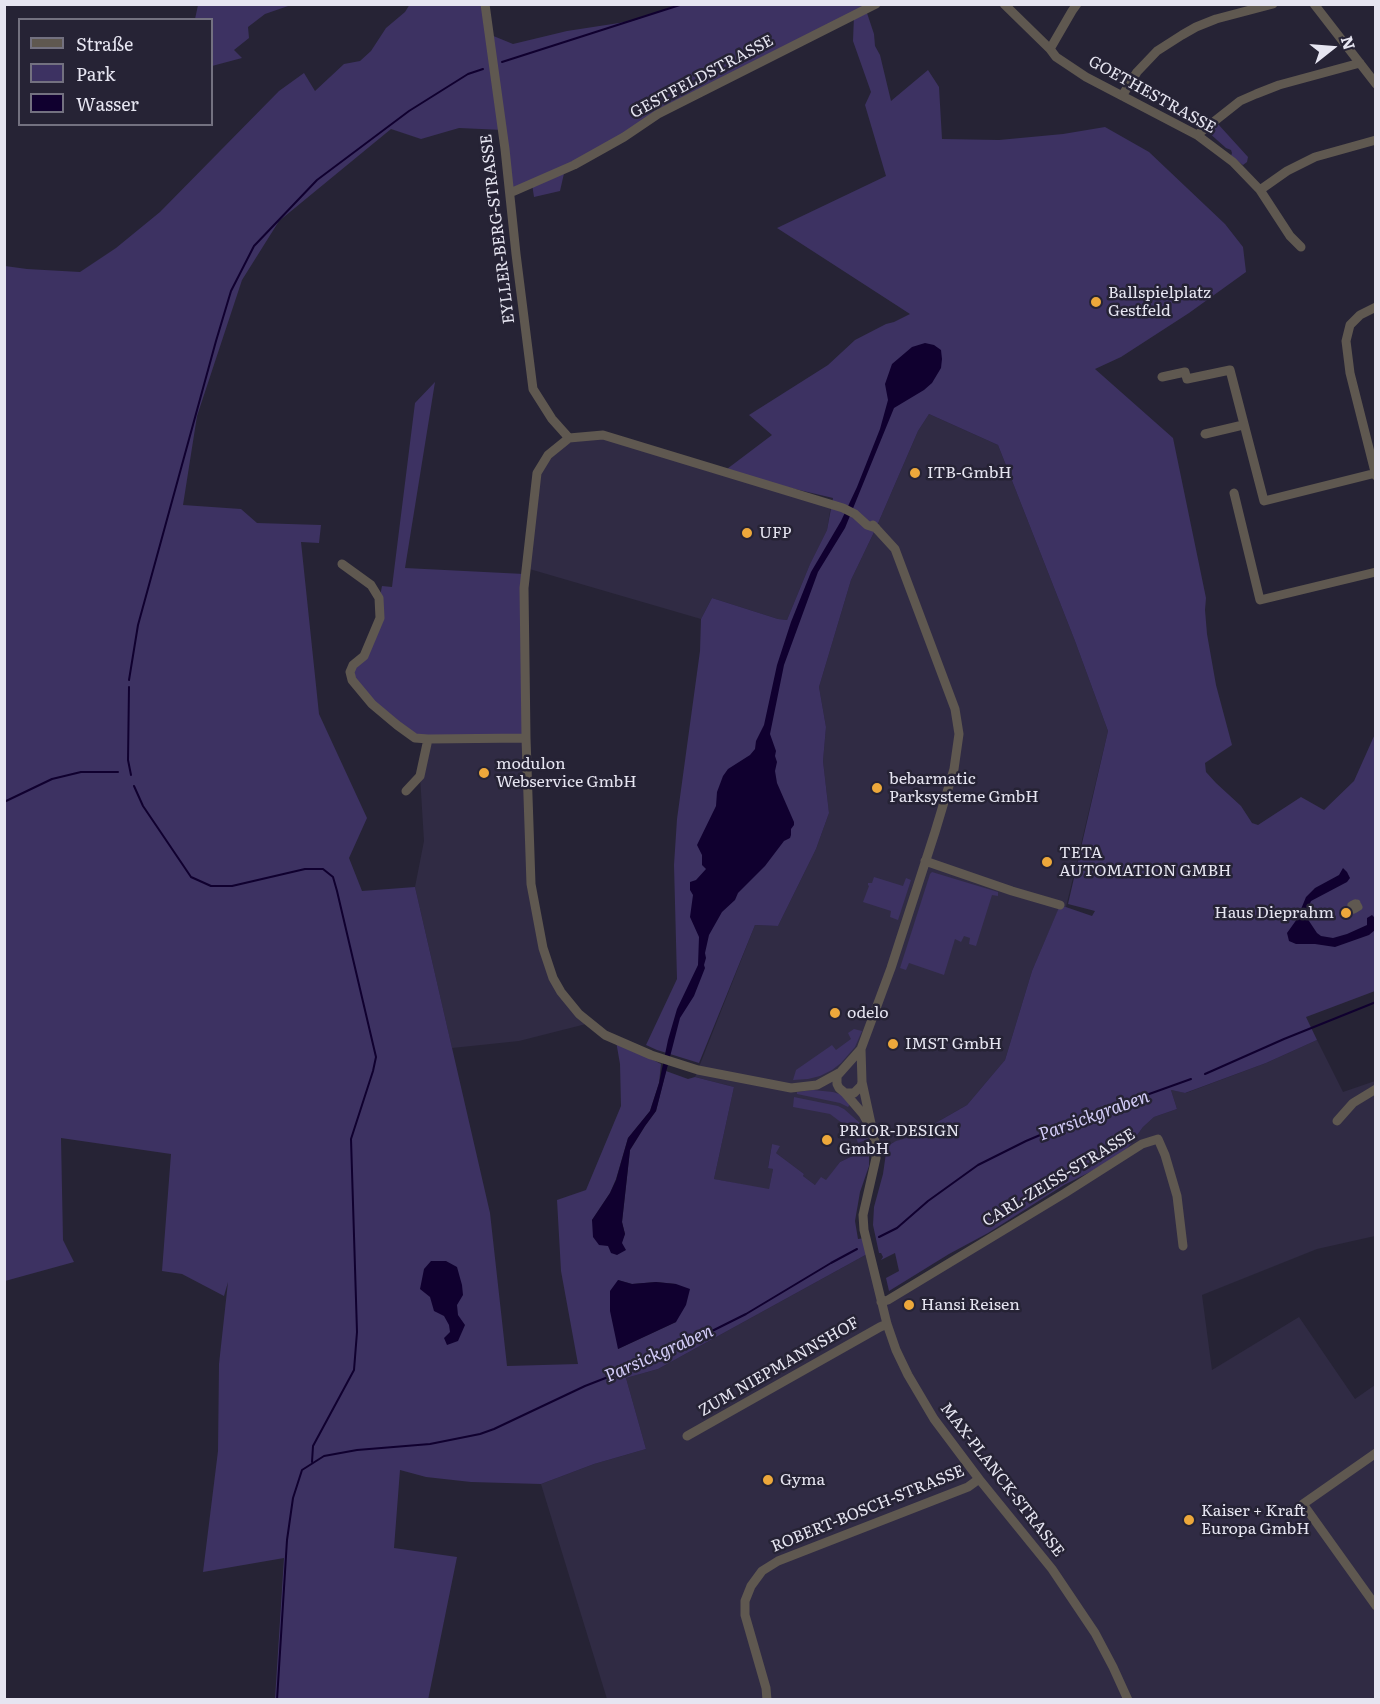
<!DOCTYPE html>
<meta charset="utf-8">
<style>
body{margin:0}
#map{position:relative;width:1380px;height:1704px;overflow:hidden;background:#262335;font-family:Literata,serif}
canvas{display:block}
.frame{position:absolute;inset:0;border:6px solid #e6e5f1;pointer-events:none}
.legend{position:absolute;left:18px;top:18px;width:195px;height:108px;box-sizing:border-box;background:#262335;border:2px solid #737180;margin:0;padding:8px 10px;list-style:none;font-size:18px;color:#e6e5f1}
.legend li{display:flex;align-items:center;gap:12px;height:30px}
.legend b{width:30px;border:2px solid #737180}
.north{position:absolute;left:1302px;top:18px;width:60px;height:60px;-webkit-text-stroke:4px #262335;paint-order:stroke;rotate:73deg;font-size:16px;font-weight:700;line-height:24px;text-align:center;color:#e6e5f1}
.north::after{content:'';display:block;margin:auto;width:21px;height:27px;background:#e6e5f1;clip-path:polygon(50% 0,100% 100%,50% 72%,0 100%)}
</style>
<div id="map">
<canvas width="1380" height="1704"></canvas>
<div class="frame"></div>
<ul class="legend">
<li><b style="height:8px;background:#5f5850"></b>Straße</li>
<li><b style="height:16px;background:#3d3262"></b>Park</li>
<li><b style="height:16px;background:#10002f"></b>Wasser</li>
</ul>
<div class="north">N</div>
</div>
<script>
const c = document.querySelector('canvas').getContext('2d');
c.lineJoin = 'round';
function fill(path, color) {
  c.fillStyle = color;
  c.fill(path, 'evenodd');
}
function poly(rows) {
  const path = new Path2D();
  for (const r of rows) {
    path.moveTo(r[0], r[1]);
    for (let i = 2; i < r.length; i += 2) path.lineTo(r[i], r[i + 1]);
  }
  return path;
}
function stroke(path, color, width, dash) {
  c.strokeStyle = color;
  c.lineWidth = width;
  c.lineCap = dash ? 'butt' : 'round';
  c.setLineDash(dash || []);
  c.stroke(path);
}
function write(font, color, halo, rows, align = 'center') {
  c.font = font + ' Literata,serif';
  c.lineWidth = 5;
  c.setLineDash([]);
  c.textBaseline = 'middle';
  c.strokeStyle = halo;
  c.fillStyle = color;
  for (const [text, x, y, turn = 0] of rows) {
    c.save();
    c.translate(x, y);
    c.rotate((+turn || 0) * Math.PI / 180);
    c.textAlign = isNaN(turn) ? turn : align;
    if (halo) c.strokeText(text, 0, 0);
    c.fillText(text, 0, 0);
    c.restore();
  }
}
const built = poly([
 [929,414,998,445,1075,641,1108,731,1066,907,1060,906,1032,971,1005,1060,967,1105,913,1136,886,1145,869,1148,840,1162,826,1181,815,1185,803,1176,804,1174,776,1153,772,1144,768,1167,773,1169,769,1190,714,1179,734,1087,695,1077,755,925,778,926,816,849,829,813,823,761,826,727,819,687,851,580,876,528,918,431],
 [603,435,831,505,827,530,810,564,787,620,778,619,712,598,701,619,526,568,537,473,569,438],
 [526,738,529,869,553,978,590,1023,519,1041,452,1048,415,887,424,841,420,776,428,739],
 [1317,1040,1343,1092,1375,1081,1375,1236,1317,1249,1202,1295,1212,1370,1299,1317,1355,1399,1375,1385,1375,1699,607,1699,541,1484,594,1464,646,1449,626,1378,658,1369,869,1253,881,1301,1122,1156,1143,1127,1154,1117,1177,1109,1171,1090,1186,1093,1266,1063]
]);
const green = poly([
 [410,4,487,5,491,35,513,44,567,31,632,21,677,5,869,5,866,10,874,34,875,46,880,55,891,101,928,70,939,87,942,139,999,140,1063,134,1105,127,1149,152,1225,224,1243,247,1246,272,1189,313,1121,357,1095,369,1173,438,1206,598,1205,610,1207,634,1216,685,1232,745,1205,763,1206,772,1216,783,1241,806,1252,823,1258,825,1301,797,1324,810,1354,781,1375,734,1375,991,1306,1017,1317,1040,1266,1063,1185,1093,1171,1090,1177,1109,1154,1117,1143,1127,1122,1156,1064,1185,988,1233,949,1254,889,1291,886,1278,899,1271,895,1253,881,1260,883,1257,881,1253,879,1253,873,1225,874,1207,883,1174,887,1146,896,1141,913,1136,967,1105,1005,1060,1032,971,1060,905,1092,916,1095,911,1068,904,1108,731,1075,641,998,445,929,414,918,431,876,528,851,580,819,687,826,727,823,761,829,813,816,849,778,926,755,925,699,1063,657,1050,646,1045,677,979,674,865,677,819,700,651,701,619,712,598,778,619,787,620,810,564,827,530,833,498,723,472,772,435,749,415,828,365,855,340,886,324,894,322,910,314,777,228,886,176,865,105,871,92,853,41,854,16,661,113,565,169,560,191,534,197,532,184,510,192,503,130,459,128,421,139,391,129,279,221,242,280,197,416,183,505,241,509,257,523,321,525,319,543,301,542,319,714,367,818,349,858,362,891,415,887,490,1213,507,1366,578,1364,561,1271,557,1200,586,1190,621,1106,620,1064,616,1041,661,1064,659,1083,650,1111,628,1138,616,1179,610,1193,592,1220,621,1243,625,1234,622,1222,630,1150,645,1126,656,1111,666,1071,688,1079,695,1077,734,1087,714,1179,769,1189,773,1169,768,1168,772,1144,780,1146,776,1153,804,1174,803,1176,815,1185,821,1177,826,1180,840,1162,869,1148,869,1166,860,1192,855,1221,858,1239,865,1238,869,1253,658,1369,626,1378,646,1449,594,1464,541,1484,471,1482,426,1477,400,1470,394,1548,457,1557,428,1700,275,1699,284,1558,203,1572,218,1451,219,1364,228,1282,224,1296,182,1274,162,1271,171,1154,61,1138,63,1240,74,1262,5,1281,5,266,27,269,80,272,116,248,160,212,279,91,304,73,315,91,344,64,360,61,371,51,386,28,405,12],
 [618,1280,632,1284,656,1282,676,1284,676,1322,618,1349],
 [198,5,198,4,291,5,265,14,248,27,249,38,234,50,242,58,212,66,212,20,195,19],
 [1218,124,1248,157,1247,162,1243,165,1231,156,1232,153,1231,150,1226,148,1208,132],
 [435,382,405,568,524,574,526,738,415,738,357,688,353,665,372,638,382,586,392,587,415,403],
 [932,872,998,892,998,896,992,895,976,946,969,944,970,938,964,936,961,942,955,939,944,975,909,963,906,970,900,968,930,874],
 [874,877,903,886,906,878,911,880,898,920,890,917,891,911,863,902,869,886,868,885,868,883,872,883],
 [854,1029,862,1031,855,1047,841,1063,832,1070,820,1076,808,1079,793,1080,796,1070,832,1045,836,1050,851,1039,848,1033],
 [813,1090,833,1092,842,1095,851,1103,848,1107,840,1103,797,1094,797,1092],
 [794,1097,838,1106,844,1109,861,1124,868,1139,858,1143,854,1132,830,1114,793,1107]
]);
const water = poly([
 [925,343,934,345,941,350,942,359,941,368,932,383,924,390,894,408,845,528,818,572,784,665,770,734,776,751,775,756,777,762,775,771,777,783,794,822,794,825,791,829,791,835,790,838,784,841,765,866,738,893,735,900,722,912,709,935,705,953,706,958,704,965,705,968,694,996,680,1018,656,1111,645,1126,630,1150,622,1222,625,1234,622,1243,626,1250,617,1255,611,1253,608,1246,599,1245,593,1237,592,1220,610,1193,616,1180,628,1138,650,1111,659,1083,668,1040,677,1009,698,965,699,937,690,917,693,895,690,890,690,882,696,880,706,869,702,865,702,855,697,845,716,806,717,792,723,776,728,769,750,755,755,749,756,741,764,725,777,665,791,622,811,572,841,521,857,487,880,429,888,400,885,384,892,364,912,347],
 [1343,868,1347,872,1350,878,1347,882,1311,901,1307,911,1306,917,1309,921,1317,933,1321,936,1333,938,1347,934,1367,925,1367,918,1372,915,1375,918,1375,930,1369,935,1335,947,1315,944,1296,944,1289,941,1287,933,1297,919,1306,897,1315,888,1339,875],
 [431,1261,446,1261,457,1267,462,1285,463,1295,457,1305,458,1315,465,1325,458,1341,447,1345,444,1338,450,1332,449,1325,444,1316,434,1311,430,1297,420,1289,424,1269],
 [618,1280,632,1284,656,1282,676,1284,690,1289,686,1305,676,1322,618,1349,610,1311,610,1291]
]);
const stream = poly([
 [502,62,683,4],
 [129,680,138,625,216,341,231,291,254,246,317,180,409,111,468,74,483,69],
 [129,687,128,760,131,775],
 [134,786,143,806,191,877,211,886,232,886,305,869,323,869,333,877,337,891,376,1057,373,1071,351,1139,357,1332,354,1370,313,1446,312,1462],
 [4,802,52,779,81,772,118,772],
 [1205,1074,1284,1039,1376,1002],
 [879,1237,897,1228,928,1201,978,1165,1026,1141,1071,1122,1191,1079],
 [277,1700,287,1540,293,1498,302,1470,324,1456,357,1450,430,1444,480,1434,494,1429,585,1386,662,1356,746,1314,831,1263,857,1249]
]);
const pedestrian = poly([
 [1355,903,1357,903,1355,906,1358,905,1359,907,1354,910,1351,905,1355,903]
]);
const minor = poly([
 [485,4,505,149,516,254,533,389,552,419,569,438],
 [1004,4,1050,49,1056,57,1086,77,1197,135,1233,162,1260,190,1290,236,1301,247],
 [1314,4,1376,84],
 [1050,49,1072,11,1077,4],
 [1122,96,1137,72,1157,51,1182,35,1196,27,1216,19,1273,4],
 [1197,135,1240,101,1256,94,1279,85,1360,63],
 [1260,190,1287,171,1315,157,1376,140],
 [510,193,574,165,624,137,658,114,876,4],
 [1376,307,1360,315,1350,325,1346,341,1350,373,1376,476],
 [1162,377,1185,372,1187,379,1230,370,1264,501,1376,473],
 [1205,434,1243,425],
 [1234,493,1260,600,1376,572],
 [342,564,371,585,379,598,380,618,364,656,353,665,350,672,352,680,372,704,397,725,415,738,428,739],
 [406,791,420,776,428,739,526,738],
 [925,861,1012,891,1060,905],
 [861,1049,862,1082,861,1086,854,1093,845,1093,839,1088,837,1084,837,1076,861,1049,891,968,935,832,954,769,959,734,955,709,895,549,873,525],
 [839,1073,817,1085,791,1088,698,1070,651,1055,605,1035,579,1014,561,992,553,978,543,948,531,884,526,738,524,588,537,473,548,455,569,438,603,435,843,508,855,514,867,525,876,528],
 [862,1082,875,1142,876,1158,863,1215,864,1230,887,1324,896,1350,908,1375,934,1419,979,1479,1052,1569,1095,1633,1113,1667,1128,1700],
 [845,1093,863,1114,868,1123],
 [1337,1121,1353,1103,1376,1089],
 [881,1302,888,1300,1065,1193,1142,1144,1158,1139,1165,1155,1177,1196,1183,1246],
 [687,1436,880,1327,887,1324],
 [1376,1453,1303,1504,1376,1606],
 [767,1700,766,1688,745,1615,745,1601,751,1586,762,1571,778,1561,968,1487,979,1479]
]);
const markers = [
 [1096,302,6,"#eda83b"],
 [915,473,6,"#eda83b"],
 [747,533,6,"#eda83b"],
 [484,773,6,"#eda83b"],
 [877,788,6,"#eda83b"],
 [1047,862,6,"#eda83b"],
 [1346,913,6,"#eda83b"],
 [835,1013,6,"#eda83b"],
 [893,1044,6,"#eda83b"],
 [827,1140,6,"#eda83b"],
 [909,1305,6,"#eda83b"],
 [768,1480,6,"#eda83b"],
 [1189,1520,6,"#eda83b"]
];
const streetNames = [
 ["GESTFELDSTRASSE",702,77,-28],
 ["GOETHESTRASSE",1152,95,29],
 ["EYLLER-BERG-STRASSE",498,229,-97],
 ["CARL-ZEISS-STRASSE",1059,1178,-31],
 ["ZUM NIEPMANNSHOF",779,1367,-30],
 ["MAX-PLANCK-STRASSE",1002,1480,52],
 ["ROBERT-BOSCH-STRASSE",868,1509,-22]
];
const poiNames = [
 ["Ballspielplatz",1108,293],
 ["Gestfeld",1108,311],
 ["ITB-GmbH",927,473],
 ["UFP",759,533],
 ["modulon",496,764],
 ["Webservice GmbH",496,782],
 ["bebarmatic",889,779],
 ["Parksysteme GmbH",889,797],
 ["TETA",1059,853],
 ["AUTOMATION GMBH",1059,871],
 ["Haus Dieprahm",1334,913,"right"],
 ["odelo",847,1013],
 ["IMST GmbH",905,1044],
 ["PRIOR-DESIGN",839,1131],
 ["GmbH",839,1149],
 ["Hansi Reisen",921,1305],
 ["Gyma",780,1480],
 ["Kaiser + Kraft",1201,1511],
 ["Europa GmbH",1201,1529]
];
const waterNames = [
 ["Parsickgraben",1094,1116,-20],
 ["Parsickgraben",659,1354,-24]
];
fill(built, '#302b44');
fill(green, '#3d3262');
fill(water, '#10002f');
stroke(stream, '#10002f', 2);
stroke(pedestrian, '#5f5850', 7);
stroke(minor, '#5f5850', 9);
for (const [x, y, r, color] of markers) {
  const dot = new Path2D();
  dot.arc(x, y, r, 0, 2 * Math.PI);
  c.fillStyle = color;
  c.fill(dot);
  stroke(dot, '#262335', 2);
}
write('16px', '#e6e5f1', '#262335', streetNames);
write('16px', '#e6e5f1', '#262335', poiNames, 'left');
write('italic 18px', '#d2cbf7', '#262335', waterNames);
</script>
